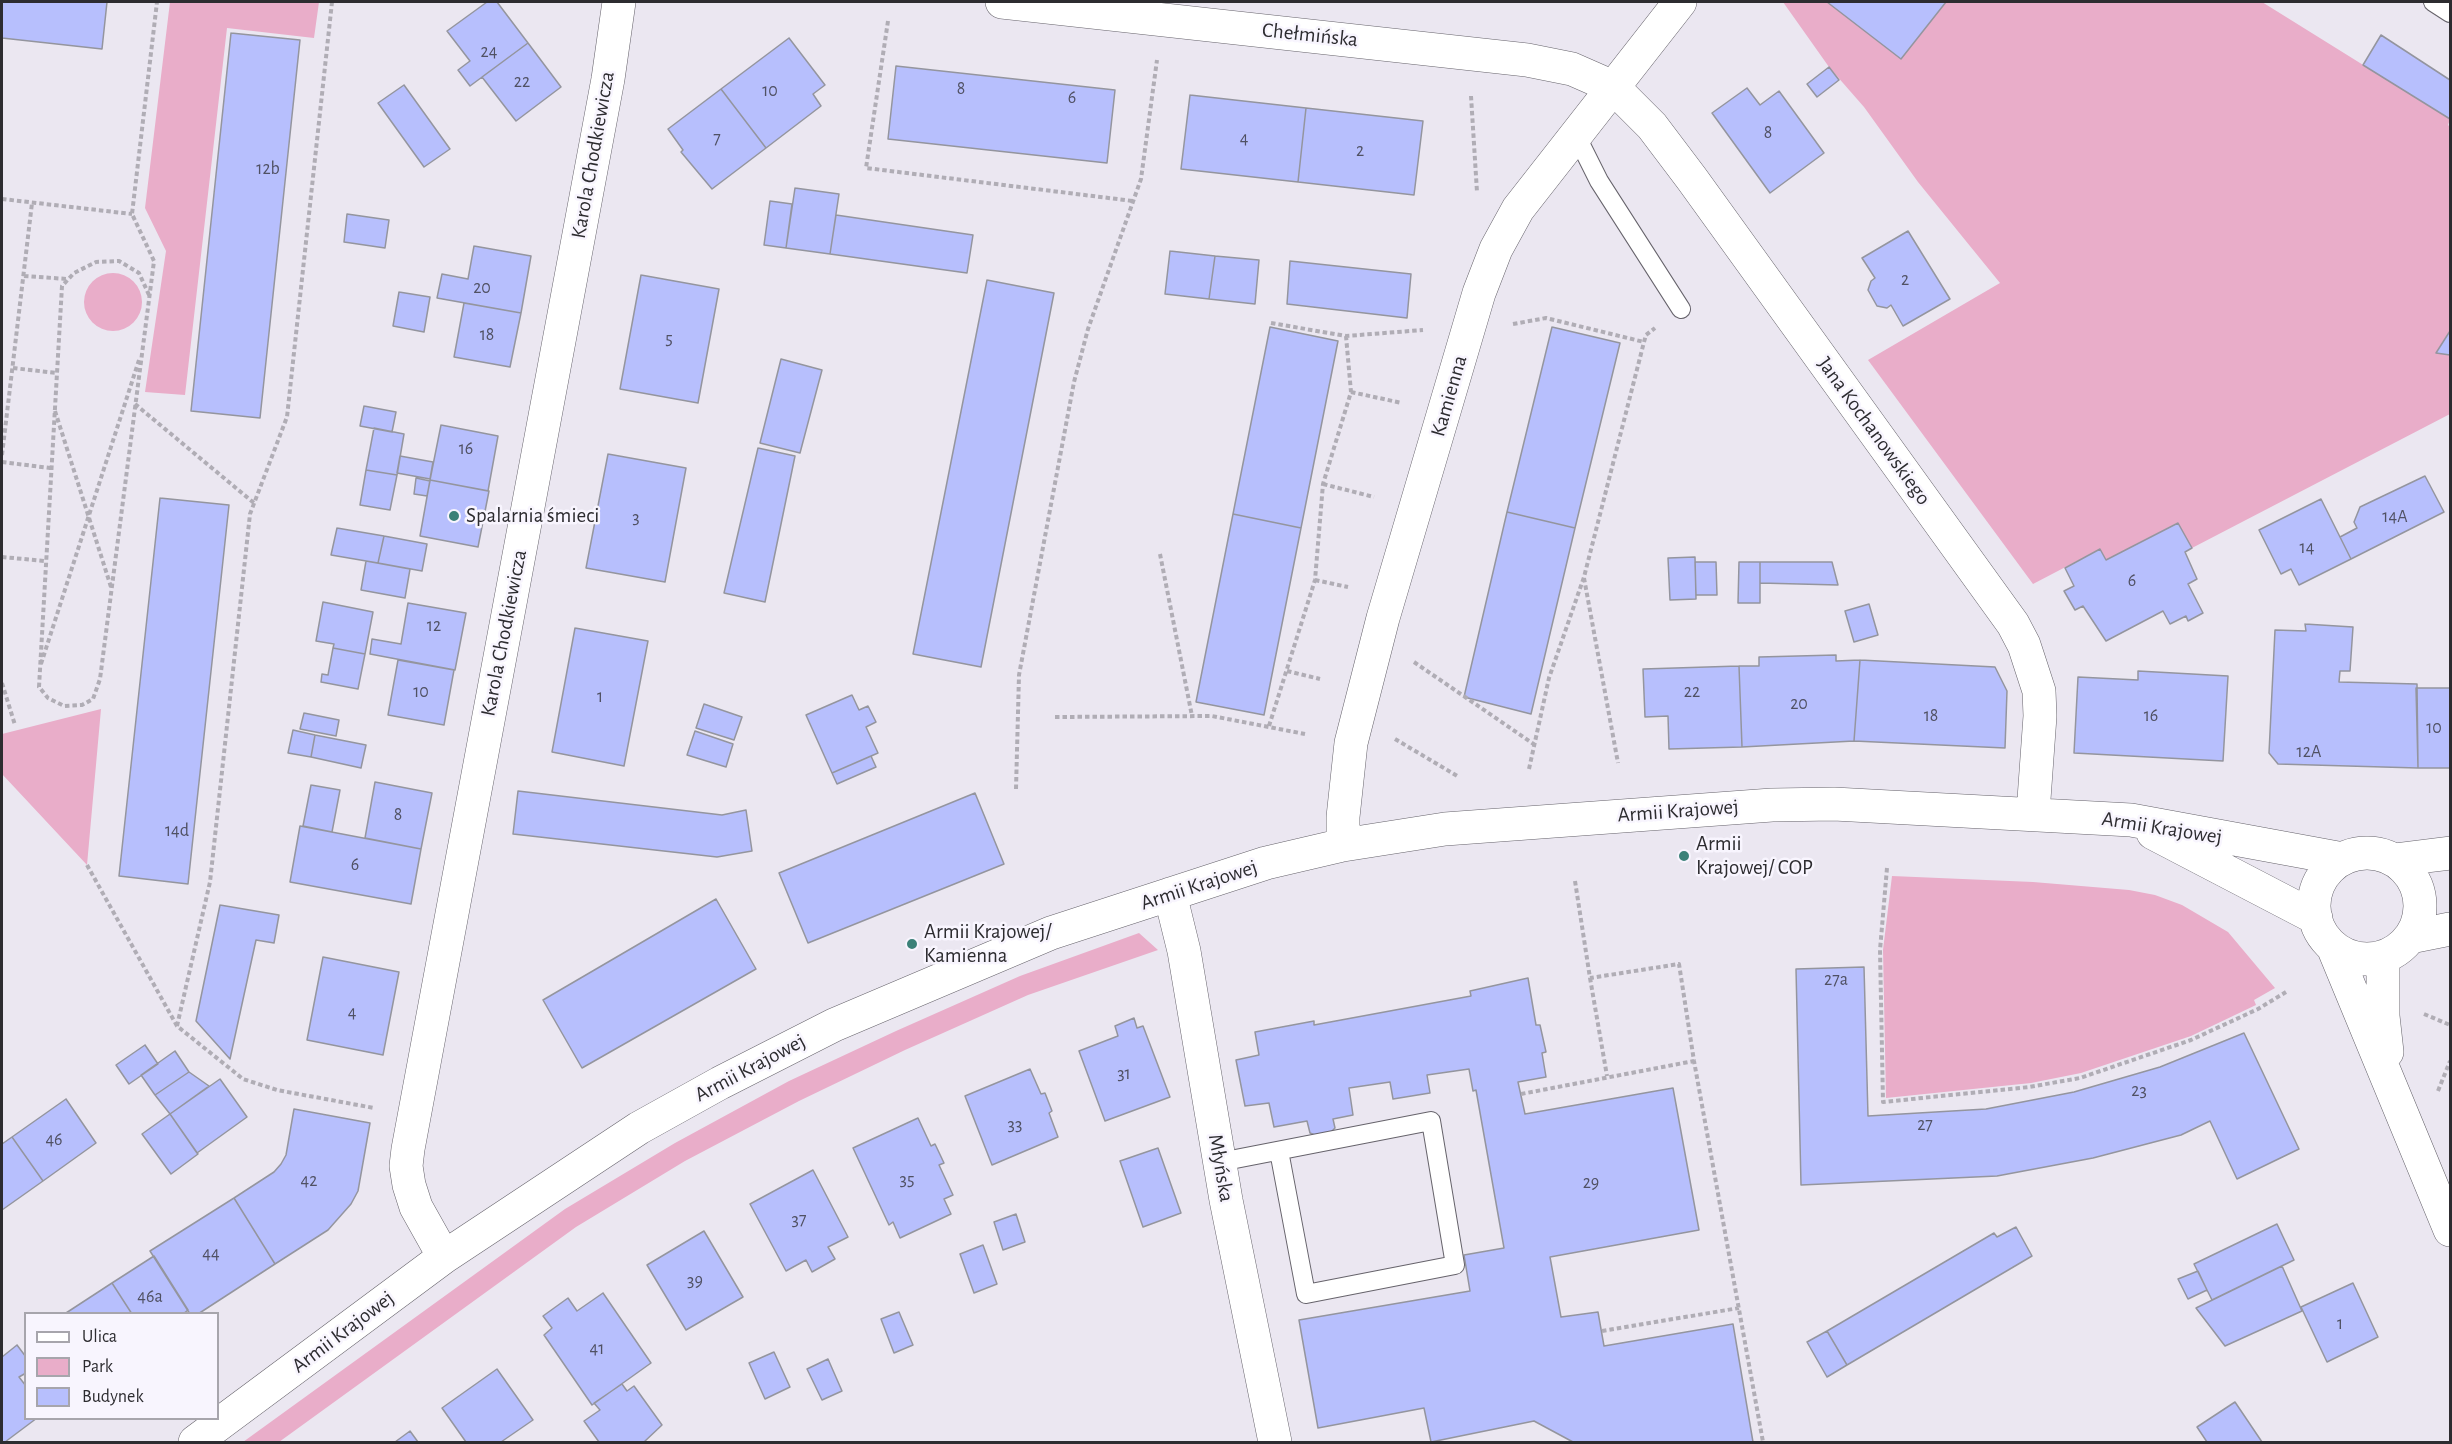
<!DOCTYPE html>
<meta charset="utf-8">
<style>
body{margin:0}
#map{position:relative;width:2452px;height:1444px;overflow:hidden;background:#ebe7f1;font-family:"Alegreya Sans",sans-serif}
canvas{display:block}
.frame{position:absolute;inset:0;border:3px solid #2d2c30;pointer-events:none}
.legend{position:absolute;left:24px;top:1312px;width:195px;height:108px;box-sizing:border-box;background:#f8f5fe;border:2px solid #a7a5ac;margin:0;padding:8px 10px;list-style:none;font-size:18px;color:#2d2c30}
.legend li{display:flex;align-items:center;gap:12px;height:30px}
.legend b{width:30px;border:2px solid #a7a5ac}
</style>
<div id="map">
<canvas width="2452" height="1444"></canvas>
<div class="frame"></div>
<ul class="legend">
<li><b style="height:8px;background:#fff"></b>Ulica</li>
<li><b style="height:16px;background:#e9adc9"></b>Park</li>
<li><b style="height:16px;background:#b7bffd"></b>Budynek</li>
</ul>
</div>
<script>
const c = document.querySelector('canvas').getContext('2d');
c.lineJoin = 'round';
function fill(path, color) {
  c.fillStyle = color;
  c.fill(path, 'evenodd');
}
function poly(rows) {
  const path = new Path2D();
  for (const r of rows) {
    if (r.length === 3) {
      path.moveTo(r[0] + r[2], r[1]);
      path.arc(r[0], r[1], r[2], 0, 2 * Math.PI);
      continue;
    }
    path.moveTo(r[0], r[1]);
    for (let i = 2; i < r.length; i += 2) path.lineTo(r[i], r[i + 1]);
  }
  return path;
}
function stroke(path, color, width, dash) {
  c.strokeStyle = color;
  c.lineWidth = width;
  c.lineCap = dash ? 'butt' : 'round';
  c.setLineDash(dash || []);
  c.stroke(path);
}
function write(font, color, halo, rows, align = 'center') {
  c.font = font + ' "Alegreya Sans",sans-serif';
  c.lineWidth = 5;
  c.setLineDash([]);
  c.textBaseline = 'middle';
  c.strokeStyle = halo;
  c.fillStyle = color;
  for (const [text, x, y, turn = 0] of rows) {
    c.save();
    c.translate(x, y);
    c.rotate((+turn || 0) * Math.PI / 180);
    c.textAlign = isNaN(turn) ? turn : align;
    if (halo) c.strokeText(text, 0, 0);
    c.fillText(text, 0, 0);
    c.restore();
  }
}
const green = poly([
 [170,2,319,2,314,38,227,28,185,395,145,392,166,251,145,208],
 [1783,2,2262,2,2450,119,2448,125,2450,127,2450,331,2436,353,2450,355,2450,414,2192,548,2177,523,2106,560,2100,549,2033,584,1868,360,2000,283,1918,182,1864,107,1829,67],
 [113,302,29],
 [101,709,87,865,2,774,2,734],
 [1892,876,2033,882,2129,890,2155,895,2182,905,2228,932,2275,988,2254,1000,2256,1005,2191,1036,2081,1073,2031,1083,1886,1098,1883,950],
 [1139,933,1158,950,1028,995,905,1050,799,1101,685,1161,576,1227,279,1442,243,1442,565,1209,675,1143,789,1081,896,1031,1020,976]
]);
const building = poly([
 [2,2,107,2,102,49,2,38,2,2],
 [487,2,497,2,528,43,470,86,458,70,470,61,447,31,487,2],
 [1827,2,1946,2,1901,59,1827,2],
 [231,33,300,40,260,418,191,411,231,33],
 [2381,35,2450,80,2450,119,2363,65,2381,35],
 [789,38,825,85,813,94,821,106,766,148,721,89,789,38],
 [528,43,561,87,516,121,482,77,528,43],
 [896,66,1115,90,1107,163,888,139,896,66],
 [1829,67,1839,80,1817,97,1807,84,1829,67],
 [404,85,450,149,424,167,378,103,404,85],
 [1747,88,1760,105,1779,91,1824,153,1770,193,1712,113,1747,88],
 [721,89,766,148,712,189,681,152,683,150,668,129,721,89],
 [1190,95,1306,108,1298,182,1181,169,1190,95],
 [1306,108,1423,121,1414,195,1298,182,1306,108],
 [795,188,839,194,830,254,786,248,795,188],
 [770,201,792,204,786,248,764,245,770,201],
 [347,214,389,220,385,248,344,242,347,214],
 [836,215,973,235,967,273,830,254,836,215],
 [1908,231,1950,299,1903,326,1891,305,1887,308,1877,306,1868,290,1871,281,1875,278,1862,258,1908,231],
 [474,246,531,256,521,313,437,298,442,274,468,279,474,246],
 [1170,251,1215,256,1209,299,1165,294,1170,251],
 [1215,256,1259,260,1255,304,1209,299,1215,256],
 [1290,261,1411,274,1407,318,1287,304,1290,261],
 [641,275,719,289,698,403,620,389,641,275],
 [987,280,1054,293,981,667,913,654,987,280],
 [399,292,430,297,424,332,393,326,399,292],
 [464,303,521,313,510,367,454,357,464,303],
 [1270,327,1338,341,1301,528,1233,514,1270,327],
 [1552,327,1620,343,1575,528,1507,512,1552,327],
 [2450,331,2450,355,2436,353,2450,331],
 [781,359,822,370,800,453,760,443,781,359],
 [364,406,396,412,392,432,360,426,364,406],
 [441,425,498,436,488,491,430,480,441,425],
 [374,428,404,434,397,475,366,470,374,428],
 [758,448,795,456,765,602,724,593,758,448],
 [608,454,686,468,665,582,586,568,608,454],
 [400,456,433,462,430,479,397,473,400,456],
 [366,470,397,475,390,510,360,505,366,470],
 [2425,476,2444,512,2351,559,2340,537,2357,528,2354,522,2360,507,2425,476],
 [416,478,430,481,427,496,414,494,416,478],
 [430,480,489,491,478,547,420,536,430,480],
 [160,498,229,505,188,884,119,876,160,498],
 [2321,499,2351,559,2299,585,2291,569,2281,574,2259,530,2321,499],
 [1507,512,1575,528,1531,714,1464,697,1507,512],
 [1233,514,1301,528,1264,715,1196,702,1233,514],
 [2178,523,2192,548,2185,552,2197,579,2188,584,2203,613,2188,621,2186,616,2170,624,2163,611,2106,641,2083,606,2075,610,2064,591,2074,586,2065,568,2100,549,2106,560,2178,523],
 [337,528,384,536,378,563,331,555,337,528],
 [384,536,427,544,422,571,378,563,384,536],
 [1695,557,1696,599,1670,600,1668,558,1695,557],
 [366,561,410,569,405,598,361,590,366,561],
 [1695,562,1716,562,1717,595,1696,595,1695,562],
 [1739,562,1760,562,1760,603,1738,603,1739,562],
 [1760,562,1832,562,1838,585,1760,583,1760,562],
 [323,602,373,612,365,654,333,648,334,644,316,641,323,602],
 [408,603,466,613,455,670,370,654,372,639,401,644,408,603],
 [1869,604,1878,635,1854,642,1845,611,1869,604],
 [2305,624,2353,627,2350,671,2340,671,2339,682,2417,684,2418,768,2278,764,2269,753,2275,630,2306,631,2305,624],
 [575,628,648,641,624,766,552,752,575,628],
 [333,648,365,654,358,689,321,682,322,674,328,675,333,648],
 [1836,655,1836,661,1860,660,1854,741,1742,747,1739,666,1759,666,1759,657,1836,655],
 [398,660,454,670,444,725,388,715,398,660],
 [1860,660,1995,667,2007,691,2005,748,1854,741,1860,660],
 [1739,666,1742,747,1669,749,1668,716,1645,717,1643,669,1739,666],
 [2138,671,2228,676,2223,761,2074,753,2078,677,2138,680,2138,671],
 [2416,688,2450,688,2450,768,2418,768,2416,688],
 [852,695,859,710,868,706,876,722,866,727,878,753,832,773,806,715,852,695],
 [704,704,742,717,734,740,696,728,704,704],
 [304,713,339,720,336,736,300,729,304,713],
 [293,730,315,735,311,757,288,753,293,730],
 [695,731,733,744,726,767,687,755,695,731],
 [315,735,366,745,361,768,311,757,315,735],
 [871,756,876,767,837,784,832,773,871,756],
 [375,782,432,793,421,849,365,838,375,782],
 [311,785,340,790,332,832,303,826,311,785],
 [518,791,722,815,746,810,752,851,717,857,513,834,518,791],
 [975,793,1004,864,808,943,779,873,975,793],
 [300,826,421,849,411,904,290,882,300,826],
 [716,899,756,969,582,1068,543,1000,716,899],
 [220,905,279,915,274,943,256,940,230,1059,196,1021,220,905],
 [323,957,399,972,383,1055,307,1040,323,957],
 [1864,967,1868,1116,1986,1109,2074,1092,2160,1067,2244,1033,2299,1149,2237,1179,2210,1121,2181,1135,2093,1158,1997,1176,1801,1185,1796,969,1864,967],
 [1528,978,1536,1025,1540,1025,1546,1052,1542,1053,1546,1077,1518,1082,1525,1114,1673,1088,1699,1230,1550,1257,1561,1317,1598,1312,1604,1346,1733,1324,1753,1442,1573,1442,1534,1421,1431,1442,1424,1408,1318,1428,1299,1320,1470,1291,1464,1255,1504,1248,1476,1090,1473,1091,1469,1069,1427,1075,1430,1093,1393,1099,1390,1082,1349,1088,1353,1115,1333,1119,1335,1128,1331,1132,1315,1135,1310,1133,1307,1121,1274,1127,1269,1103,1245,1106,1236,1060,1259,1055,1255,1032,1314,1021,1314,1025,1471,996,1470,991,1528,978],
 [1134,1018,1137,1028,1143,1026,1170,1097,1105,1121,1079,1051,1118,1036,1115,1026,1134,1018],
 [145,1045,158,1064,129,1084,116,1065,145,1045],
 [175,1051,189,1072,155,1095,141,1075,175,1051],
 [1030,1069,1041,1094,1045,1093,1052,1111,1049,1113,1058,1137,992,1165,965,1096,1030,1069],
 [189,1072,209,1086,170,1114,155,1095,189,1072],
 [220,1079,247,1117,197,1153,170,1114,220,1079],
 [66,1099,96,1143,43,1181,12,1137,66,1099],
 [294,1109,370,1123,358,1191,351,1204,328,1230,275,1264,234,1198,274,1172,281,1164,286,1155,294,1109],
 [170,1114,198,1154,171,1174,142,1134,170,1114],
 [918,1118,931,1146,935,1144,944,1163,939,1165,953,1195,944,1199,951,1214,900,1238,893,1222,889,1225,853,1148,918,1118],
 [12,1137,43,1181,2,1210,2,1144,12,1137],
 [1158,1148,1181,1213,1143,1227,1120,1161,1158,1148],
 [813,1170,848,1237,828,1247,835,1259,812,1272,806,1260,786,1271,750,1204,813,1170],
 [234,1198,275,1264,198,1314,190,1314,150,1251,234,1198],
 [1016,1214,1025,1242,1003,1250,994,1222,1016,1214],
 [2277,1224,2294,1260,2212,1300,2194,1264,2277,1224],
 [2016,1227,2032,1256,1847,1365,1827,1331,1994,1233,1997,1237,2016,1227],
 [704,1231,743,1297,686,1330,647,1265,704,1231],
 [983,1245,997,1284,974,1293,960,1254,983,1245],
 [154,1256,188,1310,183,1314,132,1314,112,1283,154,1256],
 [2282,1266,2302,1311,2225,1346,2196,1308,2282,1266],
 [2198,1271,2207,1290,2188,1299,2178,1279,2198,1271],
 [112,1283,132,1314,66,1314,66,1313,112,1283],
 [2353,1283,2378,1337,2327,1362,2301,1307,2353,1283],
 [603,1293,651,1363,592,1405,544,1335,552,1328,543,1316,568,1298,577,1311,603,1293],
 [899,1312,913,1345,894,1353,881,1319,899,1312],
 [1827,1331,1847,1365,1827,1377,1807,1342,1827,1331],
 [17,1345,26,1357,26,1373,19,1377,26,1386,26,1418,37,1418,5,1442,2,1442,2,1357,17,1345],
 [774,1352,790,1387,765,1399,749,1363,774,1352],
 [828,1359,842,1391,822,1400,807,1369,828,1359],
 [497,1369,533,1420,501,1442,466,1442,442,1408,497,1369],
 [622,1384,627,1391,634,1386,662,1425,644,1442,599,1442,584,1421,600,1410,594,1403,622,1384],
 [2235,1402,2262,1442,2207,1442,2197,1427,2235,1402],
 [410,1431,418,1442,395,1442,410,1431]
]);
const path = poly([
 [888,21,866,168,1133,201],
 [1471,96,1477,192],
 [2,199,132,214],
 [24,276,67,279],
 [149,295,139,273,119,261,96,262,74,273,62,286,39,687,48,698,64,706,82,705,93,699,100,679,154,261,132,214,157,2],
 [1271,323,1346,336,1423,330],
 [1513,324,1546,318,1644,342],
 [13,368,56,373],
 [1351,392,1402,403],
 [135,404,254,503],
 [55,411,111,587],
 [2,455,32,203],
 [2,462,50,468],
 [1323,484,1374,497],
 [1160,554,1192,716],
 [2,557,45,561],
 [1584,578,1618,763],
 [1315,580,1348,587],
 [1414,662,1535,745],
 [41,664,139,360],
 [1287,671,1320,679],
 [2,683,15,725],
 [1055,717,1212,716,1305,734],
 [1269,726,1315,580,1323,484,1351,392,1346,336],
 [1395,739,1459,777],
 [1529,769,1549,678,1584,577,1644,342,1646,335,1655,328],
 [1016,789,1019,675,1074,382,1088,329,1141,179,1157,60],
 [87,865,177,1026,243,1079,277,1090,374,1108],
 [1887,868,1880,950,1883,1102,2029,1087,2080,1078,2191,1040,2258,1009,2286,992],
 [1575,881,1590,978,1679,964,1694,1061,1763,1442],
 [1590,978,1607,1076],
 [2424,1014,2450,1025],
 [177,1026,210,882,250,514,287,417,332,2],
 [2438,1091,2450,1061],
 [1521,1094,1694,1061],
 [1602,1331,1739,1308]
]);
const service = poly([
 [2433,2,2450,13],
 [1575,133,1599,181,1681,309],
 [1220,1162,1431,1121,1455,1265,1306,1294,1279,1151]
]);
const minor = poly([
 [1002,2,1527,60,1572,69,1613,87,1652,126,1692,179,2013,624,2024,645,2039,691,2040,716,2033,813],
 [2153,833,2316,918],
 [1343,845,1343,817,1351,743,1383,618,1479,293,1496,249,1518,209,1680,2],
 [2367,906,53],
 [2394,860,2450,853],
 [1170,894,1184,951,1226,1200,1275,1442],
 [2410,937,2450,929],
 [2333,947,2450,1230],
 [2383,957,2383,1016,2387,1052],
 [444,1257,416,1207,409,1185,406,1166,408,1149,608,79,619,2],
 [195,1442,444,1257,639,1128,720,1083,834,1025,1051,933,1266,863,1343,845,1445,829,1772,805,1834,804,2131,820,2343,859]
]);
const markers = [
 [454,516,6,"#3b8178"],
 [1684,856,6,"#3b8178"],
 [912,944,6,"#3b8178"]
];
const numberNames = [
 ["24",489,52],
 ["22",522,82],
 ["8",961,89],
 ["10",770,91],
 ["6",1072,98],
 ["8",1768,133],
 ["7",717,139],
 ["4",1244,139],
 ["2",1360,151],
 ["12b",268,169],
 ["2",1905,280],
 ["20",482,288],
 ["18",487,335],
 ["5",669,339],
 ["16",466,449],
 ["14A",2395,517],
 ["3",636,518],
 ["14",2307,548],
 ["6",2132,581],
 ["12",434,626],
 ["10",421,692],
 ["22",1692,692],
 ["1",600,697],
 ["20",1799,704],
 ["18",1931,716],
 ["16",2151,716],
 ["10",2434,728],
 ["12A",2309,752],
 ["8",398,815],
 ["14d",177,831],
 ["6",355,865],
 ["27a",1836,980],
 ["4",352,1013],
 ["31",1124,1074],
 ["23",2139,1091],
 ["33",1015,1125],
 ["27",1925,1125],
 ["46",54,1140],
 ["35",907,1180],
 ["42",309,1181],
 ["29",1591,1183],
 ["37",799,1220],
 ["44",211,1254],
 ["39",695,1281],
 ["46a",150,1297],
 ["1",2340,1324],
 ["41",597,1349]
];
const streetNames = [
 ["Chełmińska",1310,35,6],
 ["Karola Chodkiewicza",593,155,-80],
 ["Kamienna",1449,396,-74],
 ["Jana Kochanowskiego",1874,431,54],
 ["Karola Chodkiewicza",504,633,-79],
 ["Armii Krajowej",1678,811,-4],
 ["Armii Krajowej",2162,828,9],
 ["Armii Krajowej",1199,885,-18],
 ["Armii Krajowej",750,1068,-28],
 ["Młyńska",1221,1168,80],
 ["Armii Krajowej",343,1332,-37]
];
const poiNames = [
 ["Spalarnia śmieci",466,516],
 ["Armii",1696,844],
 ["Krajowej/ COP",1696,868],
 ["Armii Krajowej/",924,932],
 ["Kamienna",924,956]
];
fill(green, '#e9adc9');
fill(building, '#b7bffd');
stroke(building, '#94959e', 1.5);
stroke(service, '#66636b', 20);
stroke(minor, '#66636b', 34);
stroke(path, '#b0adb5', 4, [4.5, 3]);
stroke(service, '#fff', 18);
stroke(minor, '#fff', 33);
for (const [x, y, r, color] of markers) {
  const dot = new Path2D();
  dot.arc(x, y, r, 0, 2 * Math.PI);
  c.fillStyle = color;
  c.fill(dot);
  stroke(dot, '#f8f5fe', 2);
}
write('18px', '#505163', null, numberNames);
write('21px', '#2d2c30', '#f8f5fe', streetNames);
write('21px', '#2d2c30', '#f8f5fe', poiNames, 'left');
</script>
